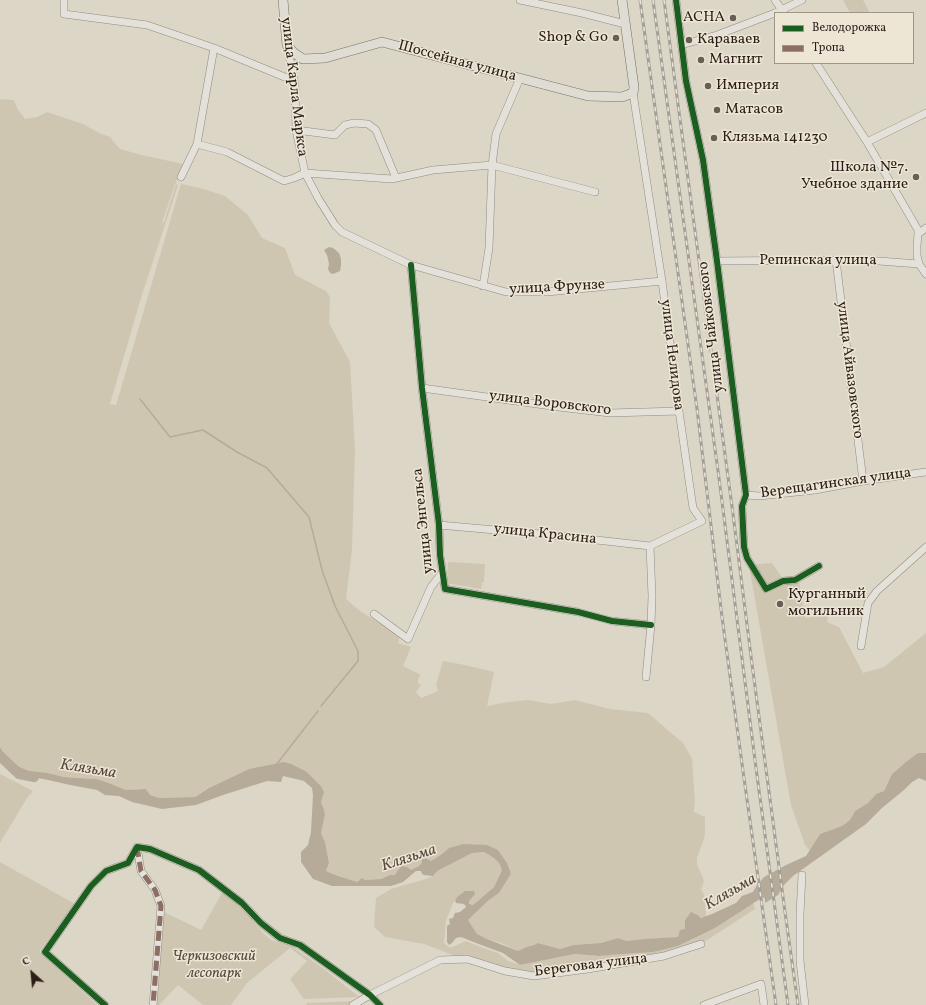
<!DOCTYPE html>
<meta charset="utf-8">
<style>
body{margin:0}
#map{position:relative;width:926px;height:1005px;overflow:hidden;background:#dcd6c6;font-family:Vollkorn,serif}
canvas{display:block}
.legend{position:absolute;left:774px;top:12px;width:140px;height:52px;box-sizing:border-box;background:#ede6d5;border:1px solid #9f9689;margin:0;padding:5px 7px;list-style:none;font-size:12px;color:#2b1d18}
.legend li{display:flex;align-items:center;gap:8px;height:20px}
.legend b{width:20px;border:1px solid #9f9689}
.north{position:absolute;left:12px;top:953px;width:40px;height:40px;-webkit-text-stroke:3px #ede6d5;paint-order:stroke;rotate:333deg;font-size:11px;font-weight:700;line-height:16px;text-align:center;color:#2b1d18}
.north::after{content:'';display:block;margin:auto;width:14px;height:18px;background:#2b1d18;clip-path:polygon(50% 0,100% 100%,50% 72%,0 100%)}
</style>
<div id="map">
<canvas width="926" height="1005"></canvas>
<ul class="legend">
<li><b style="height:5px;background:#1b5e20"></b>Велодорожка</li>
<li><b style="height:5px;background:#8d6e63"></b>Тропа</li>
</ul>
<div class="north">С</div>
</div>
<script>
const c = document.querySelector('canvas').getContext('2d');
c.lineJoin = 'round';
function fill(path, color) {
  c.fillStyle = color;
  c.fill(path, 'evenodd');
}
function poly(rows) {
  const path = new Path2D();
  for (const r of rows) {
    path.moveTo(r[0], r[1]);
    for (let i = 2; i < r.length; i += 2) path.lineTo(r[i], r[i + 1]);
  }
  return path;
}
function stroke(path, color, width, dash) {
  c.strokeStyle = color;
  c.lineWidth = width;
  c.lineCap = dash ? 'butt' : 'round';
  c.setLineDash(dash || []);
  c.stroke(path);
}
function write(font, color, halo, rows, align = 'center') {
  c.font = font + ' Vollkorn,serif';
  c.lineWidth = 3;
  c.setLineDash([]);
  c.textBaseline = 'middle';
  c.strokeStyle = halo;
  c.fillStyle = color;
  for (const [text, x, y, turn = 0] of rows) {
    c.save();
    c.translate(x, y);
    c.rotate((+turn || 0) * Math.PI / 180);
    c.textAlign = isNaN(turn) ? turn : align;
    if (halo) c.strokeText(text, 0, 0);
    c.fillText(text, 0, 0);
    c.restore();
  }
}
const green = poly([
 [843,0,863,0,870,13,850,13],
 [0,99,14,100,17,108,25,119,37,117,47,112,83,124,99,133,110,137,120,149,142,155,183,164,174,187,162,223,163,223,164,222,176,184,178,185,141,298,110,404,116,405,181,184,204,189,225,196,248,215,262,238,285,248,295,275,326,291,330,297,329,323,350,362,355,450,352,550,346,599,360,611,400,636,398,643,411,647,403,666,421,675,419,677,418,683,421,685,416,692,421,698,436,692,438,690,436,685,443,661,465,665,494,672,487,706,508,702,528,700,551,704,575,700,610,709,648,713,683,743,692,759,695,801,694,812,705,817,705,832,704,839,697,858,697,864,704,881,701,890,704,894,706,917,701,918,698,915,694,913,685,920,685,929,678,937,627,941,618,938,601,943,573,945,560,949,538,943,534,945,526,947,518,951,501,943,487,939,477,934,468,920,489,900,499,893,511,874,498,850,449,848,442,854,431,861,427,859,425,857,422,857,422,862,419,866,411,871,398,870,395,875,390,875,381,879,365,880,362,878,357,882,338,876,326,871,329,863,325,842,321,833,325,815,324,810,321,802,321,786,307,772,249,769,209,788,195,797,159,798,150,795,146,789,126,790,106,782,85,778,64,777,48,773,29,771,13,764,3,752,0,747],
 [448,562,485,564,484,582,482,583,481,589,447,583],
 [772,563,785,582,799,582,805,618,829,613,827,622,839,627,863,673,884,667,926,633,926,753,918,753,892,774,884,791,876,794,868,803,855,811,850,820,842,826,820,834,810,851,805,845,791,805,749,565],
 [0,774,33,791,27,798,0,843],
 [484,852,494,858,499,863,502,870,494,887,473,905,469,905,468,901,474,891,465,891,457,897,453,903,446,921,444,943,450,948,466,941,478,946,498,953,508,961,520,965,575,954,599,956,678,946,715,928,753,902,755,909,701,944,664,956,534,976,471,962,424,944,385,937,374,927,376,898,391,889,426,879,433,876,436,871,472,853],
 [0,862,75,904,39,952,97,1005,0,1005],
 [223,892,240,906,248,914,263,933,271,940,277,942,285,944,293,947,324,969,359,997,306,999,303,998,290,979,307,961,290,948,247,983,231,1005,203,1005,178,985,159,1005,151,1005,162,911,201,930,222,893],
 [359,1001,351,1005,307,1005,306,1003]
]);
const water = poly([
 [329,247,333,248,339,253,341,259,341,266,340,271,333,274,330,273,328,269,329,264,328,259,327,255,324,250],
 [0,747,3,752,13,764,29,771,48,773,64,777,96,779,106,782,126,790,146,789,150,795,159,798,195,797,209,788,249,769,284,762,291,764,307,772,321,786,324,792,321,802,324,810,325,815,321,833,325,842,329,863,326,871,338,876,357,882,362,878,365,880,381,879,390,875,395,875,398,870,402,866,407,867,411,870,419,866,422,862,422,857,423,856,427,859,431,861,442,854,449,848,464,844,487,845,498,850,507,863,511,874,499,893,489,900,468,920,477,934,487,939,518,951,526,947,534,945,538,943,560,949,573,945,601,943,618,938,627,941,645,939,678,937,680,930,685,929,685,920,691,912,698,915,701,918,712,914,736,903,742,896,753,892,757,885,764,877,786,865,806,856,820,834,842,826,850,820,855,811,868,803,876,794,884,791,892,774,906,762,918,753,926,753,926,781,919,778,912,782,904,790,882,808,866,824,793,876,784,885,778,895,765,903,765,899,763,897,715,928,678,946,653,952,621,954,599,956,575,954,520,965,503,953,476,943,461,937,456,938,452,943,449,945,447,942,447,926,450,924,449,919,453,918,455,913,460,912,466,907,465,905,464,904,456,903,455,900,457,897,465,891,474,891,475,894,469,901,469,904,473,905,494,887,502,870,499,863,494,858,484,852,472,853,437,871,433,876,424,875,422,874,421,871,416,871,403,882,391,886,332,886,313,879,301,862,301,852,308,845,311,832,313,795,312,788,304,781,283,776,281,782,267,781,223,795,196,805,162,809,132,802,119,796,105,795,97,790,70,785,48,780,23,775,10,768,0,758]
]);
const stream = poly([
 [140,399,170,437,203,430,237,452,267,468,309,517,322,570,335,606,358,651,358,661,321,706],
 [276,765,318,711]
]);
const river = poly([
 [0,756,19,774,34,777]
]);
const minor = poly([
 [64,0,64,14,147,25,214,48,287,78,295,85],
 [520,0,582,13,625,24],
 [676,0,686,81,703,160,717,261,746,495,742,506,744,547,747,558,766,589,783,581,795,580,819,566],
 [775,0,784,13],
 [775,13,802,0],
 [287,45,295,85,296,130,305,173,318,198,335,225,342,232,411,265,506,292,547,292,662,281],
 [681,45,717,35,775,13],
 [816,63,867,142,918,230,918,234,917,246,917,255,919,264,926,274],
 [633,93,662,281,679,411,693,508,702,521,650,546,652,596,651,625,646,677],
 [296,130,335,135,345,125,354,123,368,124,376,130,396,178],
 [867,142,926,113],
 [197,144,227,152,284,181,294,178,305,173,392,179,433,170,492,165,595,192],
 [181,177,197,144,214,48],
 [918,234,926,228],
 [836,260,863,481],
 [717,261,836,260,865,260,919,264],
 [411,265,422,388,439,525,440,555,445,589,578,612,612,621,651,625],
 [483,286,489,248,492,165,496,134,520,78],
 [422,388,559,407,610,413,679,411],
 [746,495,759,496,815,490,863,481,926,472],
 [439,525,552,535,650,546],
 [374,614,408,639,431,587,442,573],
 [861,646,868,603,877,591,926,547],
 [137,847,141,871,155,890,161,906,153,1005],
 [802,875,800,914,800,961,805,1005],
 [105,1005,45,952,91,886,106,871,128,863,137,847,150,849,199,870,242,903,261,923,280,938,300,945,370,995,380,1005],
 [353,1005,370,995,440,960,467,959,505,971,534,976,588,969,664,956,701,944],
 [704,1005,761,984,764,1005]
]);
const major = poly([
 [283,0,287,45,294,53,303,59,325,58,382,42,588,96,622,97,633,93,634,87,622,0]
]);
const rail = poly([
 [640,0,697,409,722,617,743,771,776,1005],
 [653,0,719,478,756,768,788,1005],
 [664,0,733,514,752,664,785,912,798,1005]
]);
const quiet = poly([
 [137,847,141,871,155,890,161,906,153,1005]
]);
const cycleway = poly([
 [676,0,686,81,703,160,717,261,746,495,742,506,744,547,747,558,766,589,783,581,795,580,819,566],
 [411,265,422,388,439,525,440,555,445,589,578,612,612,621,651,625],
 [105,1005,45,952,91,886,106,871,128,863,137,847,150,849,199,870,242,903,261,923,280,938,300,945,370,995,380,1005]
]);
const markers = [
 [733,18,4,"#695e55"],
 [616,38,4,"#695e55"],
 [689,40,4,"#695e55"],
 [701,60,4,"#695e55"],
 [708,86,4,"#695e55"],
 [717,110,4,"#695e55"],
 [714,138,4,"#695e55"],
 [916,177,4,"#695e55"],
 [780,604,4,"#695e55"]
];
const poiNames = [
 ["АСНА",725,18,"right"],
 ["Shop & Go",608,38,"right"],
 ["Караваев",697,40],
 ["Магнит",709,60],
 ["Империя",716,86],
 ["Матасов",725,110],
 ["Клязьма 141230",722,138],
 ["Школа №7.",908,168,"right"],
 ["Учебное здание",908,185,"right"],
 ["Курганный",788,595],
 ["могильник",788,612]
];
const streetNames = [
 ["Шоссейная улица",457,62,15],
 ["улица Карла Маркса",293,87,83],
 ["Репинская улица",818,261],
 ["улица Фрунзе",557,288,-3],
 ["улица Чайковского",712,327,-97],
 ["улица Нелидова",671,355,83],
 ["улица Айвазовского",849,370,83],
 ["улица Воровского",550,404,7],
 ["Верещагинская улица",836,484,-8],
 ["улица Энгельса",424,521,-96],
 ["улица Красина",545,535,6],
 ["Береговая улица",591,966,-7]
];
const parkNames = [
 ["Черкизовский",214,957],
 ["лесопарк",214,974]
];
const waterNames = [
 ["Клязьма",88,770,9],
 ["Клязьма",409,859,-18],
 ["Клязьма",731,893,-30]
];
fill(green, '#cfc6b2');
fill(water, '#b6ab99');
stroke(stream, '#b6ab99', 1.5);
stroke(river, '#b6ab99', 10);
stroke(minor, '#908b81', 8);
stroke(major, '#77726a', 10);
stroke(minor, '#e4e1da', 7);
stroke(major, '#dfdcd3', 9);
stroke(rail, '#a29f98', 3);
stroke(rail, '#ede6d5', 1.5, [4.5]);
stroke(quiet, '#8d6e63', 5, [10, 5]);
stroke(cycleway, '#1b5e20', 6);
for (const [x, y, r, color] of markers) {
  const dot = new Path2D();
  dot.arc(x, y, r, 0, 2 * Math.PI);
  c.fillStyle = color;
  c.fill(dot);
  stroke(dot, '#ede6d5', 1.5);
}
write('15px', '#2b1d18', '#ede6d5', poiNames, 'left');
write('15px', '#2b1d18', '#ede6d5', streetNames);
write('italic 15px', '#594c41', '#ede6d5', parkNames);
write('italic 16px', '#56483e', '#ede6d5', waterNames);
</script>
